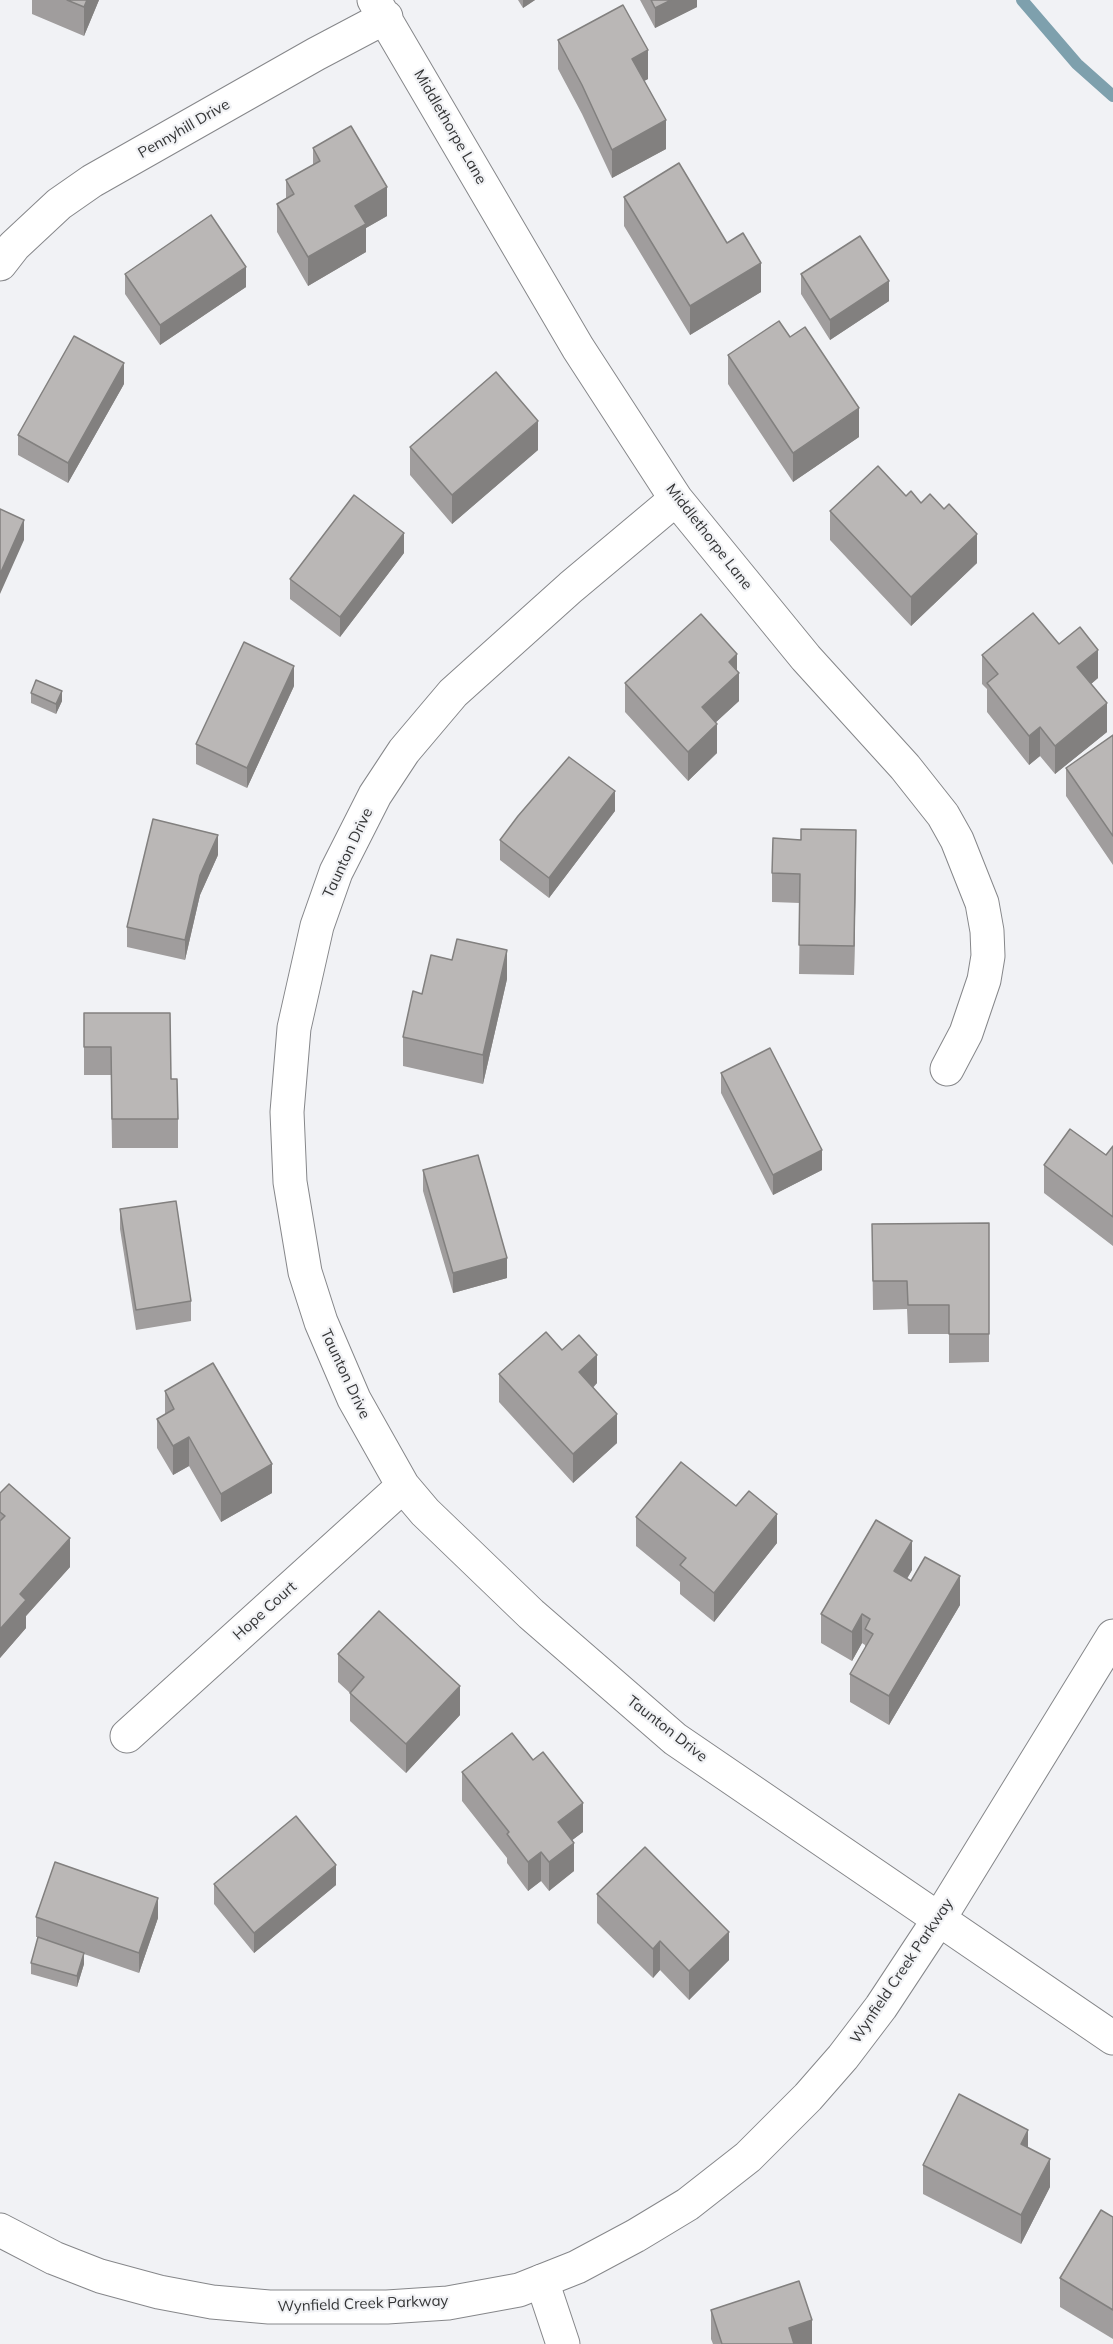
<!DOCTYPE html>
<style>
body{margin:0}
canvas{display:block;background:#f1f2f5}
</style>
<canvas width="1113" height="2344"></canvas>
<script>
const c = document.querySelector('canvas').getContext('2d');
c.lineJoin = 'round';
function poly(rows) {
  const path = new Path2D();
  for (const r of rows) {
    path.moveTo(r[0], r[1]);
    for (let i = 2; i < r.length; i += 2) path.lineTo(r[i], r[i + 1]);
  }
  return path;
}
function stroke(path, color, width, dash) {
  c.strokeStyle = color;
  c.lineWidth = width;
  c.lineCap = dash ? 'butt' : 'round';
  c.setLineDash(dash || []);
  c.stroke(path);
}
function fill(path, color) {
  c.fillStyle = color;
  c.fill(path, 'evenodd');
}
function write(font, color, halo, rows, align = 'center') {
  c.font = font + ' Mulish,sans-serif';
  c.lineWidth = 4.5;
  c.setLineDash([]);
  c.textBaseline = 'middle';
  c.strokeStyle = halo;
  c.fillStyle = color;
  for (const [text, x, y, turn = 0] of rows) {
    c.save();
    c.translate(x, y);
    c.rotate((+turn || 0) * Math.PI / 180);
    c.textAlign = isNaN(turn) ? turn : align;
    if (halo) c.strokeText(text, 0, 0);
    c.fillText(text, 0, 0);
    c.restore();
  }
}
const stream = poly([
 [1022,0,1077,64,1113,96]
]);
const minor = poly([
 [374,0,578,348,676,499,806,658,905,767,943,815,957,840,982,903,987,931,988,956,984,980,966,1033,947,1069],
 [0,264,14,246,59,204,92,181,316,54,386,17],
 [676,499,571,587,453,693,404,751,375,795,336,872,317,926,294,1028,287,1112,290,1182,305,1272,321,1322,354,1399,403,1486,425,1512,531,1614,675,1739,1113,2038],
 [127,1736,403,1486],
 [542,2281,563,2344]
]);
const tertiary = poly([
 [0,2230,54,2258,100,2276,159,2292,212,2302,269,2307,387,2307,448,2303,519,2290,577,2267,635,2236,688,2204,748,2157,808,2097,843,2057,881,2007,939,1919,1113,1636]
]);
const wall = poly([
 [32,0,99,0,84,36,32,14],
 [518,0,535,0,523,8],
 [640,0,697,0,697,7,655,28],
 [558,40,648,79,644,81,666,149,612,178,582,114,558,69],
 [313,148,387,216,366,228,366,252,308,286,277,232,277,204,286,198,286,180,313,165],
 [624,197,727,243,761,292,690,335,624,226],
 [125,274,246,287,160,345,125,294],
 [801,274,889,301,830,340,801,294],
 [728,355,859,437,793,482,728,384],
 [124,384,68,483,18,455,18,435],
 [410,447,538,450,452,524,410,475],
 [906,496,921,503,977,563,911,626,830,540,830,511],
 [404,553,340,637,290,599,290,579],
 [1059,644,1098,678,1091,684,1107,732,1055,774,1040,756,1029,765,987,712,987,689,982,684,982,655],
 [737,671,739,701,716,722,717,753,688,781,625,712,625,683],
 [294,686,247,788,196,764,196,744],
 [31,693,62,701,56,714,31,703],
 [1113,735,1113,865,1066,796,1066,768],
 [615,811,549,898,500,860,500,840],
 [218,855,200,895,185,960,127,947,127,927],
 [856,859,854,975,799,974,800,903,772,902,772,873],
 [507,979,483,1084,403,1066,403,1037,422,994],
 [84,1013,171,1079,178,1119,178,1148,112,1148,111,1075,84,1075],
 [721,1073,822,1170,773,1195,721,1093],
 [1113,1146,1113,1246,1044,1193,1044,1165,1106,1155],
 [423,1170,507,1278,453,1293,423,1191],
 [120,1209,191,1301,191,1321,136,1330,120,1229],
 [989,1223,989,1362,949,1363,949,1334,908,1334,907,1309,873,1310,872,1224],
 [562,1350,597,1383,593,1388,617,1443,573,1483,499,1402,499,1374],
 [165,1391,272,1493,221,1522,189,1466,173,1475,157,1448,157,1419,165,1415],
 [0,1493,70,1567,26,1616,26,1628,0,1658],
 [636,1517,777,1543,714,1622,680,1594,680,1582,636,1546],
 [912,1570,907,1579,960,1605,889,1725,850,1702,850,1674,865,1648,865,1645,862,1643,852,1661,821,1643,821,1614],
 [338,1654,460,1715,406,1773,350,1721,350,1693,338,1682],
 [462,1772,583,1832,572,1840,574,1871,549,1891,541,1881,528,1891,507,1863,507,1858,462,1801],
 [214,1884,336,1885,254,1953,214,1904],
 [597,1894,729,1960,689,2000,660,1970,653,1978,597,1923],
 [36,1917,158,1918,139,1973,84,1954,84,1964,77,1987,31,1974,31,1963,38,1937,36,1937],
 [1028,2148,1050,2187,1021,2244,923,2194,923,2165],
 [1113,2217,1113,2339,1060,2307,1060,2278],
 [711,2310,812,2344,713,2344,711,2339]
]);
const shadedWall = poly([
 [87,0,99,0,84,36,84,7],
 [523,0,535,0,523,8],
 [671,0,697,0,697,7,655,28,655,8],
 [648,50,648,79,632,87,632,59],
 [666,120,666,149,612,178,612,150],
 [387,187,387,216,366,228,366,252,308,286,308,257,355,206],
 [761,263,761,292,690,335,690,306],
 [246,267,246,287,160,345,160,325],
 [889,281,889,301,830,340,830,320],
 [124,363,124,384,68,483,68,463],
 [859,408,859,437,793,482,793,453],
 [538,421,538,450,452,524,452,495],
 [24,520,24,540,0,594,0,574],
 [404,533,404,553,340,637,340,617],
 [977,534,977,563,911,626,911,597],
 [1098,650,1098,678,1077,696,1077,667],
 [737,654,737,674,739,673,739,701,702,735,702,707,729,662],
 [294,666,294,686,247,788,247,768],
 [62,691,62,701,56,714,56,704],
 [1107,703,1107,732,1055,774,1055,746],
 [717,724,717,753,688,781,688,752],
 [1040,727,1040,756,1029,765,1029,736],
 [615,791,615,811,549,898,549,878],
 [856,830,856,859,854,975,854,946],
 [218,835,218,855,200,895,185,960,185,940,200,875],
 [507,950,507,979,483,1084,483,1055],
 [822,1150,822,1170,773,1195,773,1175],
 [507,1258,507,1278,453,1293,453,1273],
 [597,1355,597,1383,579,1401,579,1372],
 [617,1414,617,1443,573,1483,573,1454],
 [189,1437,189,1466,173,1475,173,1446],
 [272,1464,272,1493,221,1522,221,1494],
 [777,1514,777,1543,714,1622,714,1593],
 [70,1538,70,1567,26,1616,26,1628,0,1658,0,1629,20,1594],
 [912,1541,912,1570,894,1600,894,1571],
 [960,1576,960,1605,889,1725,889,1696],
 [862,1614,862,1643,852,1661,852,1632],
 [460,1686,460,1715,406,1773,406,1744],
 [583,1803,583,1832,558,1851,558,1822],
 [574,1843,574,1871,549,1891,549,1862],
 [541,1852,541,1881,528,1891,528,1862],
 [336,1865,336,1885,254,1953,254,1933],
 [158,1898,158,1918,139,1973,139,1953],
 [729,1932,729,1960,689,2000,689,1971],
 [660,1941,660,1970,653,1978,653,1949],
 [84,1953,84,1964,77,1987,77,1976],
 [1028,2130,1028,2159,1021,2144],
 [1050,2159,1050,2187,1021,2244,1021,2215],
 [812,2320,812,2344,789,2344,789,2328]
]);
const building = poly([
 [67,0,87,0,84,7,67,0],
 [651,0,671,0,655,8,651,0],
 [623,5,648,50,632,59,666,120,612,150,582,85,558,40,623,5],
 [351,126,387,187,355,206,366,224,308,257,277,204,294,194,286,180,320,161,313,148,351,126],
 [679,163,727,243,743,233,761,263,690,306,624,197,679,163],
 [211,215,246,267,160,325,125,274,211,215],
 [860,236,889,281,830,320,801,274,860,236],
 [779,321,790,337,805,327,859,408,793,453,728,355,779,321],
 [74,336,124,363,68,463,18,435,74,336],
 [496,372,538,421,452,495,410,447,496,372],
 [878,466,906,496,911,491,921,503,930,494,944,509,949,504,977,534,911,597,830,511,878,466],
 [354,495,404,533,340,617,290,579,354,495],
 [0,509,24,520,0,574,0,509],
 [1033,613,1059,644,1080,627,1098,650,1077,667,1107,703,1055,746,1040,727,1029,736,987,683,998,674,982,655,1033,613],
 [701,614,737,654,729,662,739,673,702,707,717,724,688,752,625,683,701,614],
 [244,642,294,666,247,768,196,744,244,642],
 [36,680,62,691,56,704,31,693,36,680],
 [1113,735,1113,836,1066,768,1113,735],
 [569,757,615,791,549,878,500,840,518,816,569,757],
 [153,819,218,835,200,875,185,940,127,927,153,819],
 [801,829,856,830,854,946,799,945,800,874,772,873,773,838,801,840,801,829],
 [457,939,507,950,483,1055,403,1037,413,991,422,994,431,955,452,960,457,939],
 [84,1013,170,1013,171,1079,177,1079,178,1119,112,1119,111,1047,84,1047,84,1013],
 [770,1048,822,1150,773,1175,721,1073,770,1048],
 [1070,1129,1106,1155,1113,1146,1113,1217,1044,1165,1070,1129],
 [478,1155,507,1258,453,1273,423,1170,478,1155],
 [176,1201,191,1301,136,1310,120,1209,176,1201],
 [989,1223,989,1334,949,1334,949,1305,908,1305,907,1281,873,1281,872,1224,989,1223],
 [546,1332,562,1350,579,1335,597,1355,579,1372,617,1414,573,1454,499,1374,546,1332],
 [213,1363,272,1464,221,1494,189,1437,173,1446,157,1419,174,1409,165,1391,213,1363],
 [681,1462,736,1506,749,1491,777,1514,714,1593,680,1565,686,1558,636,1517,681,1462],
 [9,1484,70,1538,20,1594,26,1600,0,1629,0,1521,5,1516,0,1512,0,1493,9,1484],
 [876,1520,912,1541,894,1571,911,1581,925,1557,960,1576,889,1696,850,1674,873,1634,865,1629,870,1619,862,1614,852,1632,821,1614,876,1520],
 [379,1611,460,1686,406,1744,350,1693,364,1677,338,1654,379,1611],
 [512,1733,533,1760,543,1752,583,1803,558,1822,574,1843,549,1862,541,1852,528,1862,507,1834,509,1832,462,1772,512,1733],
 [296,1816,336,1865,254,1933,214,1884,296,1816],
 [645,1847,729,1932,689,1971,660,1941,653,1949,597,1894,645,1847],
 [55,1862,158,1898,139,1953,36,1917,55,1862],
 [38,1937,84,1953,77,1976,31,1963,38,1937],
 [959,2094,1028,2130,1021,2144,1050,2159,1021,2215,923,2165,959,2094],
 [1101,2210,1113,2217,1113,2310,1060,2278,1101,2210],
 [799,2281,812,2320,789,2328,794,2344,722,2344,711,2310,799,2281]
]);
const streetNames = [
 ["Middlethorpe Lane",450,127,60],
 ["Pennyhill Drive",184,129,-30],
 ["Middlethorpe Lane",709,537,52],
 ["Taunton Drive",348,853,-65],
 ["Taunton Drive",345,1374,65],
 ["Hope Court",265,1611,-42],
 ["Taunton Drive",667,1729,38],
 ["Wynfield Creek Parkway",902,1971,-56],
 ["Wynfield Creek Parkway",363,2304,-2]
];
stroke(stream, '#7ea0ad', 12);
stroke(minor, '#86878a', 35);
stroke(tertiary, '#86878a', 35);
stroke(minor, '#fff', 33);
stroke(tertiary, '#fff', 33);
fill(wall, '#a09d9d');
fill(shadedWall, '#82807f');
fill(building, '#bab7b6');
stroke(building, '#82807f', 1.5);
write('15px', '#343536', '#f1f2f5', streetNames);
</script>
